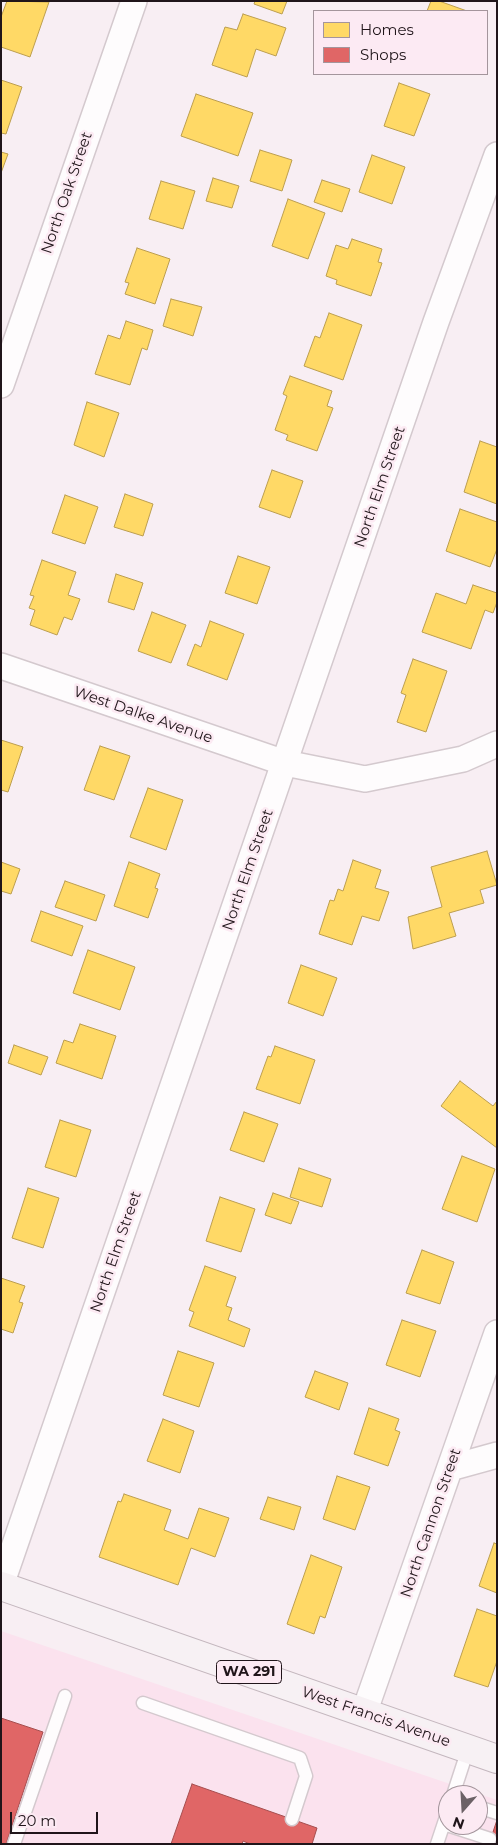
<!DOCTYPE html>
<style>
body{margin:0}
#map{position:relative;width:498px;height:1845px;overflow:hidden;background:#f8eef3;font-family:Montserrat,sans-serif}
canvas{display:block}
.frame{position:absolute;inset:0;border:2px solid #20151a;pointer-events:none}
.legend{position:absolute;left:313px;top:10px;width:175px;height:65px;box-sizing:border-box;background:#fceaf3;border:1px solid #a4959c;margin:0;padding:6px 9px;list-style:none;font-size:15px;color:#20151a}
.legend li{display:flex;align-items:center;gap:10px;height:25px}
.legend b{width:25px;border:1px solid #a4959c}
.north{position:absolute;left:438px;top:1785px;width:50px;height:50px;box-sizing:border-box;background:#fceaf3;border:1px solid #a4959c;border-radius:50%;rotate:199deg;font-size:14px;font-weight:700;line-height:20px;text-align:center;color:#20151a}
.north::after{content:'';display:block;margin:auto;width:18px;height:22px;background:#6c6166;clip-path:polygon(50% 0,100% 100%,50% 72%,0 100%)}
.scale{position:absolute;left:10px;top:1812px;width:88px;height:22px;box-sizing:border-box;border:2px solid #20151a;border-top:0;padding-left:6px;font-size:15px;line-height:18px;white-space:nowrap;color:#20151a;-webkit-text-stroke:4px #fceaf3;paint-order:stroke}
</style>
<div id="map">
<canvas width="498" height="1845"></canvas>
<div class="frame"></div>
<ul class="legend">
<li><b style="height:14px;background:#ffd966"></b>Homes</li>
<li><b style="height:14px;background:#e06666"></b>Shops</li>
</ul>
<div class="north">N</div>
<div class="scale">20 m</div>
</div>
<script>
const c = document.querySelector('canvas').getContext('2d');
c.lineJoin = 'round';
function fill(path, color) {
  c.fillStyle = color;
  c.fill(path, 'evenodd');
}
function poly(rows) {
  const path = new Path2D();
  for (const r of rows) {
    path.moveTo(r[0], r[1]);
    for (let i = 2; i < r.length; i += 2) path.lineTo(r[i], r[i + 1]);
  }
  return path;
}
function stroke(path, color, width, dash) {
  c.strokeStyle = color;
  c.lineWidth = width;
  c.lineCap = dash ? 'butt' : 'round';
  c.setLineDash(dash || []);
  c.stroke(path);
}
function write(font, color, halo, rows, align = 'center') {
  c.font = font + ' Montserrat,sans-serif';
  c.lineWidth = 5;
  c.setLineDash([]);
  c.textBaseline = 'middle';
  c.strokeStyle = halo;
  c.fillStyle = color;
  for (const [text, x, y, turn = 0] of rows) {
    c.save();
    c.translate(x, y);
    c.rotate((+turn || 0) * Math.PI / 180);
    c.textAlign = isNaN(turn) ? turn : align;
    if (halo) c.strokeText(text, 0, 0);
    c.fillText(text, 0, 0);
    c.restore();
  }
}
const built = poly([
 [1,1631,497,1800,497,1844,1,1844],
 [448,1795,478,1795,478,1825,448,1825]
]);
const homes = poly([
 [7,1,49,2,30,57,1,47,1,17,7,1],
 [255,1,287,1,282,14,254,4,255,1],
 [431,1,439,1,467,11,427,11,431,1],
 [243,14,286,28,276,56,256,49,247,77,212,65,225,27,237,30,243,14],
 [1,80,22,87,6,134,1,133,1,80],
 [399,83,430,94,414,136,384,126,399,83],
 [196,94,253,113,238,156,181,136,196,94],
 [260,150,292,160,282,191,250,181,260,150],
 [1,152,8,154,1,173,1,152],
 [372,155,405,167,392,204,359,192,372,155],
 [213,178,239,186,232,208,206,201,213,178],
 [322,180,350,189,342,212,314,202,322,180],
 [161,181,195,191,183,229,149,219,161,181],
 [288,199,325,213,308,259,272,246,288,199],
 [352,239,382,249,378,262,382,263,371,296,336,284,337,280,326,276,336,245,348,249,352,239],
 [137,248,170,259,155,304,125,294,129,283,125,282,137,248],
 [171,299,202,307,193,336,163,326,171,299],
 [329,313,362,325,343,380,304,366,315,336,320,338,329,313],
 [126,321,153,330,147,350,142,348,130,385,95,374,108,335,120,339,126,321],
 [290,376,332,391,327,406,333,408,317,451,286,440,288,435,275,430,287,396,283,394,290,376],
 [87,402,119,413,104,457,74,445,87,402],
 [480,441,497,447,497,504,464,492,480,441],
 [272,470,303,481,290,518,259,507,272,470],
 [125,494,153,504,143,536,114,527,125,494],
 [65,495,98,507,85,544,52,533,65,495],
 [460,509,497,522,497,549,490,567,446,551,460,509],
 [238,556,270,567,257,604,225,593,238,556],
 [42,560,76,572,68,595,80,599,72,620,64,617,57,635,30,625,35,610,29,608,34,596,30,595,42,560],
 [116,574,143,583,134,610,108,602,116,574],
 [473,585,497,593,497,602,493,613,485,610,471,649,422,632,436,593,466,604,473,585],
 [152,612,186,625,171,663,138,651,152,612],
 [210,621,244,634,227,680,187,665,195,644,201,647,210,621],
 [413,659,447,671,426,732,397,722,406,695,401,693,413,659],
 [1,740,23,747,8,792,1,790,1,740],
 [100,746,130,756,114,800,84,790,100,746],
 [148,788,183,800,166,850,130,837,148,788],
 [487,851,497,885,480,890,484,903,449,913,456,936,413,949,408,917,442,907,431,867,487,851],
 [353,860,381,870,375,888,389,892,379,921,362,916,352,945,319,934,330,900,334,901,338,889,343,891,353,860],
 [1,862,20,869,11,894,1,891,1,862],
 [129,862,160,874,155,888,158,889,148,918,114,906,129,862],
 [65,881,105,895,96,921,55,907,65,881],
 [41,911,83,926,72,956,31,941,41,911],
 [88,950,135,967,120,1010,73,993,88,950],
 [301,965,337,978,323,1016,288,1003,301,965],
 [80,1024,116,1036,102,1079,56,1063,64,1040,73,1043,80,1024],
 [14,1045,48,1057,41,1075,8,1063,14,1045],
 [275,1046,315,1060,300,1104,256,1089,268,1056,271,1057,275,1046],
 [460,1081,493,1106,497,1101,497,1148,441,1106,460,1081],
 [244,1112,278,1124,264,1162,230,1150,244,1112],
 [60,1120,91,1130,76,1177,45,1167,60,1120],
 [462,1156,495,1169,477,1222,442,1209,462,1156],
 [299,1168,331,1179,322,1207,290,1197,299,1168],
 [28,1188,59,1198,43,1248,12,1238,28,1188],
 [273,1193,299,1202,291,1224,265,1215,273,1193],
 [220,1197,255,1209,241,1252,206,1241,220,1197],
 [422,1250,454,1262,440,1304,406,1293,422,1250],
 [205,1266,236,1277,226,1306,232,1308,228,1320,250,1329,244,1347,189,1326,194,1312,189,1310,205,1266],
 [1,1278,25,1286,19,1302,23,1303,13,1333,1,1329,1,1278],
 [402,1320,436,1331,420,1377,386,1365,402,1320],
 [178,1351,214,1363,199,1407,163,1395,178,1351],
 [315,1371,348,1383,339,1410,305,1397,315,1371],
 [369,1408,399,1419,395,1430,400,1432,388,1466,354,1454,369,1408],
 [163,1419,194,1431,180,1473,147,1461,163,1419],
 [337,1476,370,1487,355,1530,323,1519,337,1476],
 [124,1494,171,1510,164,1530,188,1539,199,1508,229,1518,215,1557,191,1548,178,1585,99,1557,118,1501,121,1502,124,1494],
 [268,1497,301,1507,294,1530,260,1519,268,1497],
 [494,1543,497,1544,497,1593,479,1586,494,1543],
 [311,1555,342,1567,325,1618,320,1616,314,1634,287,1624,311,1555],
 [477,1609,497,1616,497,1661,488,1687,454,1676,477,1609]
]);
const shops = poly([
 [1,1718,43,1732,6,1844,1,1844,1,1718],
 [192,1784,317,1828,312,1844,250,1844,243,1841,242,1844,171,1844,192,1784],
 [497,1820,497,1844,489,1844,497,1820]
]);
const lane = poly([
 [143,1703,300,1758,306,1776,292,1819],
 [453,1795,468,1749],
 [478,1807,497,1813],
 [444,1824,490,1839],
 [14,1844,65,1696],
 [437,1844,448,1811]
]);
const street = poly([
 [1,385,134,1],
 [1,666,285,763,365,779,463,759,497,744],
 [450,1468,497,1455],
 [1,1585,436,322,497,155],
 [364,1713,497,1333]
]);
const primary = poly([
 [1,1586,497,1759]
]);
const shields = [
 [249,1672,65]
];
const shieldNames = [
 ["WA 291",249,1672]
];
const streetNames = [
 ["North Oak Street",67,193,-71],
 ["North Elm Street",380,487,-71],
 ["West Dalke Avenue",143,715,19],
 ["North Elm Street",248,870,-71],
 ["North Elm Street",116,1252,-71],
 ["North Cannon Street",431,1523,-71],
 ["West Francis Avenue",376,1717,19]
];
fill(built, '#fbe2ee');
fill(homes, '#ffd966');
stroke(homes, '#bc9e4f', 1);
fill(shops, '#e06666');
stroke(shops, '#a64e4f', 1);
stroke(lane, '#d4c9ce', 15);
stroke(street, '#d4c9ce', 28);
stroke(primary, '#c4b7be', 30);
stroke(lane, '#fefcfd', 12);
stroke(street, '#fefcfd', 25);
stroke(primary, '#f7f1f4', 28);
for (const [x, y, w] of shields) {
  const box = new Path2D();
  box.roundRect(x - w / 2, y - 11.5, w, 23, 4);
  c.fillStyle = '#fceaf3';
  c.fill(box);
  stroke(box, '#20151a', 1);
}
write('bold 14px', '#20151a', null, shieldNames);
write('15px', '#20151a', '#fceaf3', streetNames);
</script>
